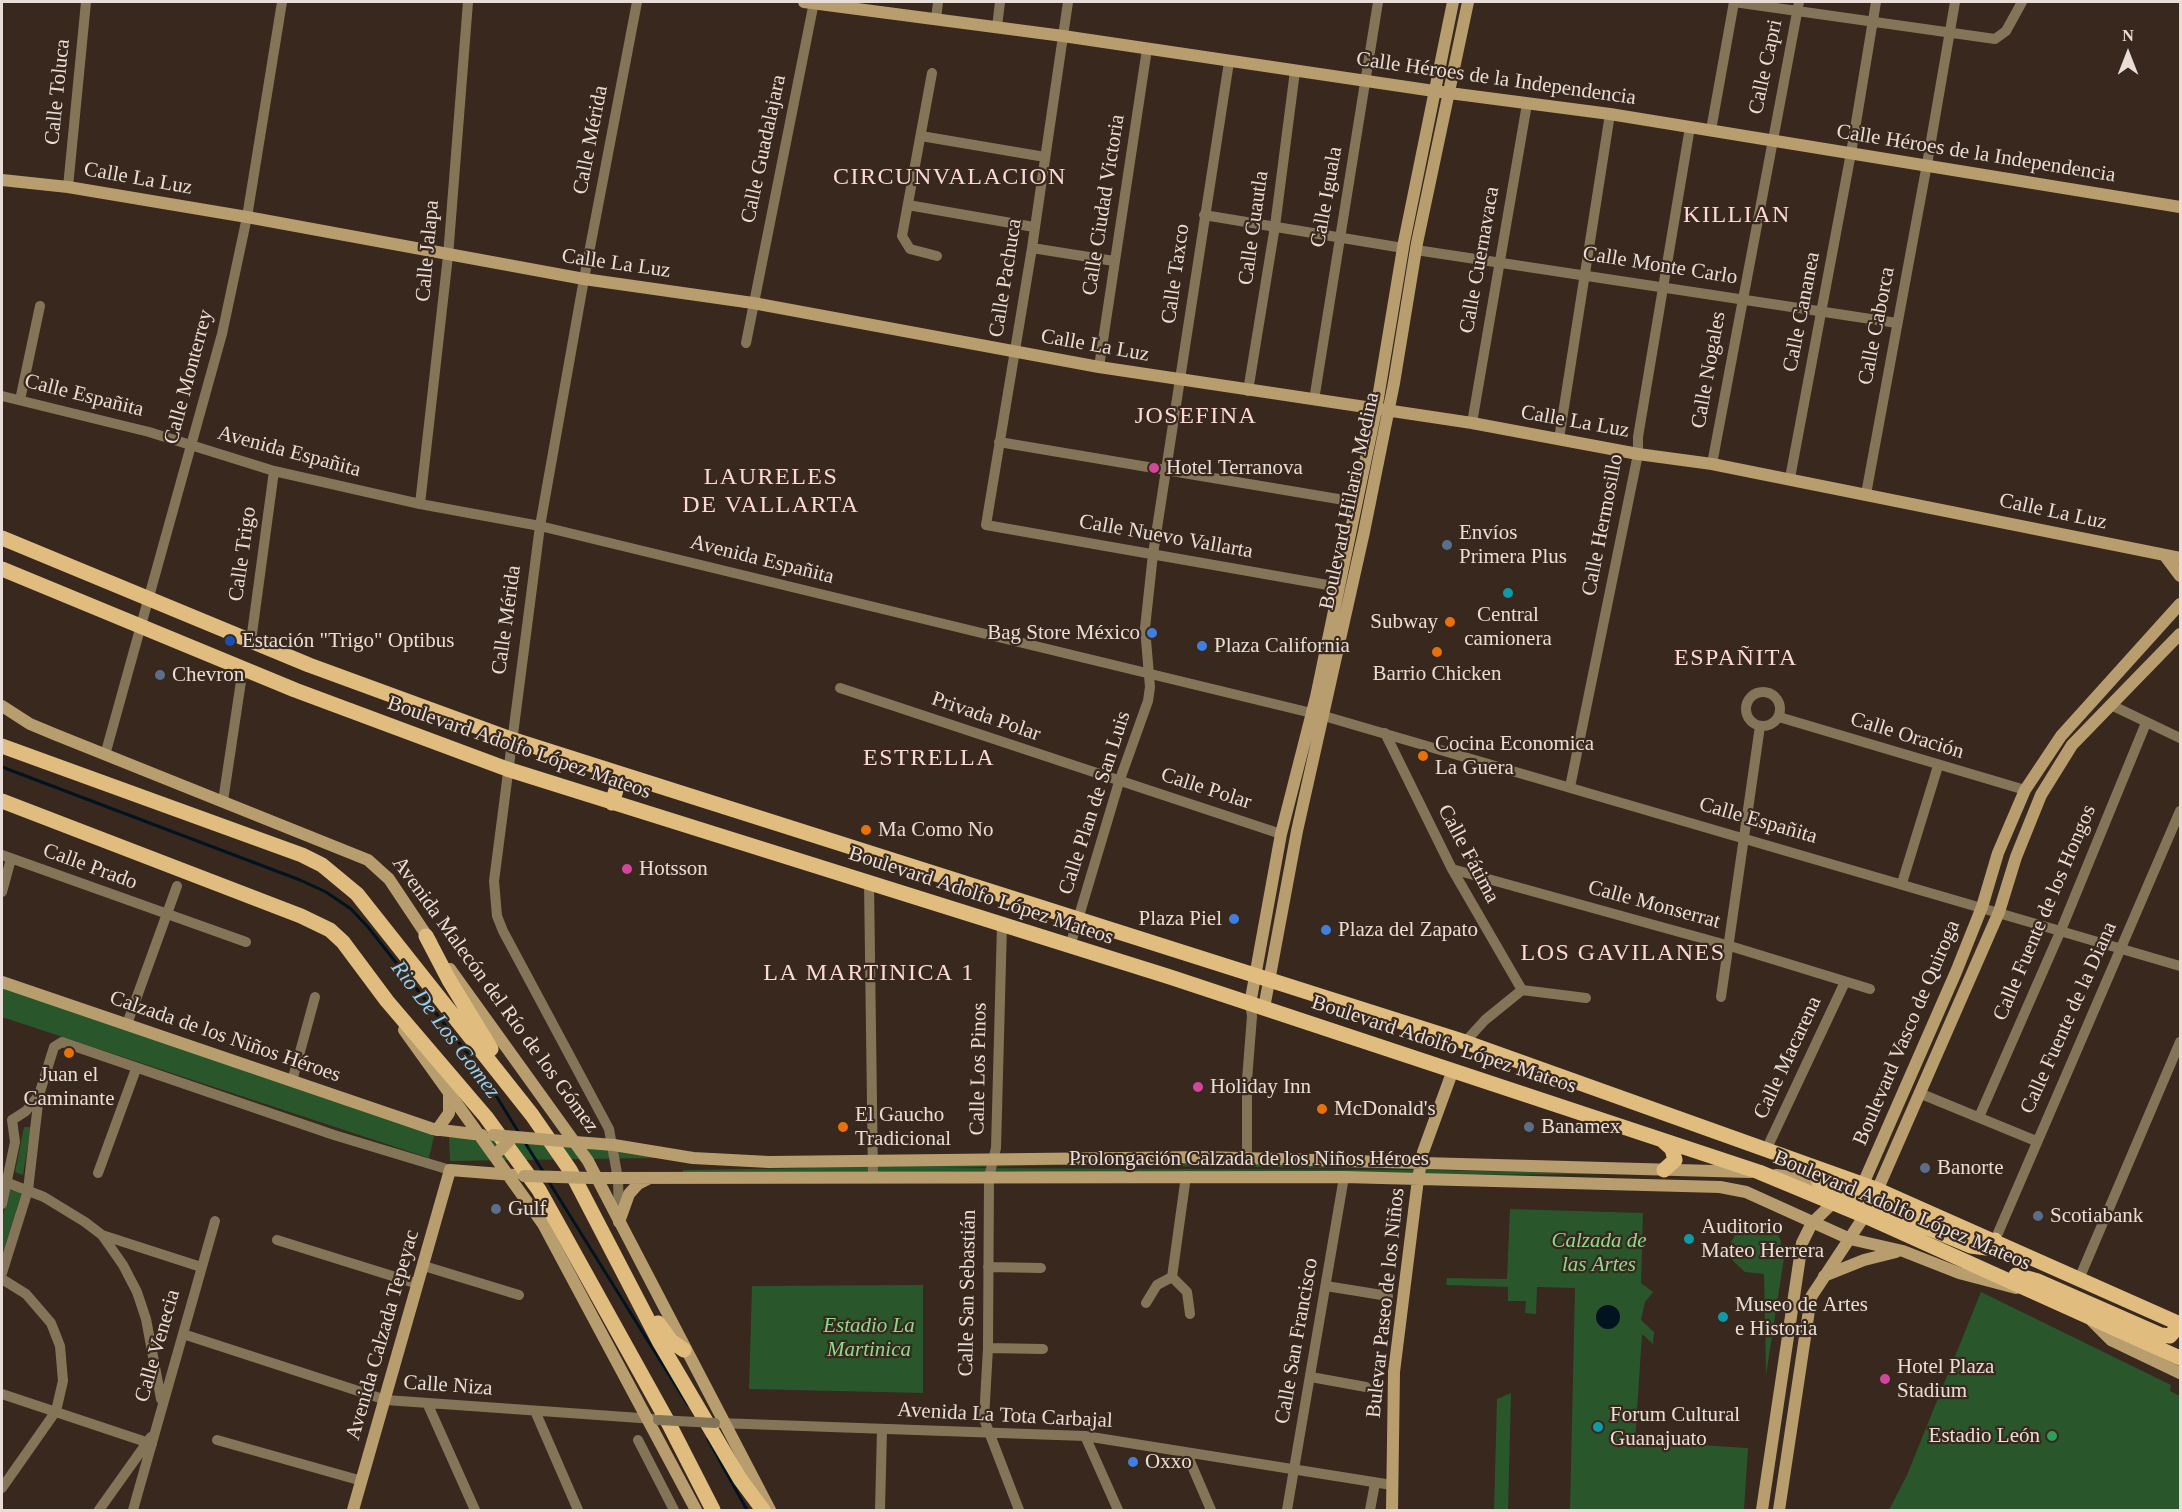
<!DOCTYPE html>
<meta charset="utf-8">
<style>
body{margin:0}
#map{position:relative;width:2182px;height:1512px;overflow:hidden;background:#39281d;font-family:Georgia,serif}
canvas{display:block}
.frame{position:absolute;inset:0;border:3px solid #e9ded7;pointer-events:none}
.north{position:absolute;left:2098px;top:24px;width:60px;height:60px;-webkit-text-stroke:4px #39281d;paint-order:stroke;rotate:0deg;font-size:16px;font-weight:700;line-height:24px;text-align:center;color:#e9ded7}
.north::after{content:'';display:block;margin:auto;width:21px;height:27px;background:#e9ded7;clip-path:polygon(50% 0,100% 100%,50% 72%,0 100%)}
</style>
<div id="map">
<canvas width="2182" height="1512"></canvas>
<div class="frame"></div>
<div class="north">N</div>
</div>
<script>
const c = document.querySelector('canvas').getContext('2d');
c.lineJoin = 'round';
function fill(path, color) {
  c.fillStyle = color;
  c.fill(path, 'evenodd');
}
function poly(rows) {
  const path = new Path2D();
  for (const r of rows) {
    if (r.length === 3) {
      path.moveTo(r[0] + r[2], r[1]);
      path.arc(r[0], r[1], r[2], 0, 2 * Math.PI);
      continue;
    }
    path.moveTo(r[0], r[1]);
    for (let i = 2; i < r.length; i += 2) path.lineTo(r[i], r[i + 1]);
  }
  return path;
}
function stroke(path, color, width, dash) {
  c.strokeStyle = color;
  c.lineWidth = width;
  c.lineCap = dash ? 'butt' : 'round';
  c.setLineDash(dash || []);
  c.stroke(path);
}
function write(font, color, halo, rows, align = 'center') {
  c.font = font + ' Georgia,serif';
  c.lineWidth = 4.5;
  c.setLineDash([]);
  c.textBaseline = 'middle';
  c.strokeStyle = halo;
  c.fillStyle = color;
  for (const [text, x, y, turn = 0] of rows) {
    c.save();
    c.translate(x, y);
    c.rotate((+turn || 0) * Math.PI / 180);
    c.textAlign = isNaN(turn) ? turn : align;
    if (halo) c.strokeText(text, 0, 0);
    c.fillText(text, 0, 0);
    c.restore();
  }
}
const green = poly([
 [2,986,435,1132,429,1158,2,1017],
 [24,1127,31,1127,23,1175,15,1172],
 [449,1137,752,1156,1131,1159,1450,1169,1056,1165,945,1168,1422,1170,1636,1174,1186,1176,1005,1171,683,1174,683,1170,812,1168,655,1158,450,1161],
 [10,1190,19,1192,21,1195,2,1256,2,1218],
 [1510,1209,1643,1213,1641,1283,1653,1292,1645,1302,1641,1320,1654,1332,1653,1344,1642,1334,1635,1441,1748,1448,1744,1510,1570,1510,1575,1288,1537,1287,1536,1314,1525,1313,1526,1301,1508,1301,1508,1287,1446,1285,1447,1278,1507,1279],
 [1754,1223,1763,1224,1777,1233,1781,1241,1780,1257,1784,1258,1766,1375,1764,1274,1745,1272,1733,1261,1730,1252,1730,1244,1738,1229],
 [923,1285,923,1393,749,1389,752,1286],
 [1981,1292,2171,1385,2170,1391,2180,1396,2180,1510,1889,1510,1907,1475],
 [1511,1393,1508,1510,1494,1510,1497,1399]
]);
const water = poly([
 [1608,1317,12]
]);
const stream = poly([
 [2,767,300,880,326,892,351,909,368,927,479,1068,519,1133],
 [524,1141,544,1173],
 [549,1182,688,1405],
 [708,1439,747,1510]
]);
const street = poly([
 [1068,2,1032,248,986,525,1339,587],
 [1734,2,1995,39,2006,31,2022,2],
 [936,19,938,2],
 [997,27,1000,2],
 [932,73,902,236,910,249,937,256],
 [1711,130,1734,2],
 [921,136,1045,157],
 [68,187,86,2],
 [908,205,1034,227],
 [1204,215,1403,248],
 [1032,248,1114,261],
 [1416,250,1897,323],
 [746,343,814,2],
 [1099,367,1147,49],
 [1248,391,1275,226,1295,71],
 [2,396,149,432,274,471,420,504,540,526,1324,716,2180,966],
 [20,400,40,306],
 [1314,400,1378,2],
 [1472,423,1527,104],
 [1559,439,1610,114],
 [999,442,1356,502],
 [1712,464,1799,2],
 [1790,478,1851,153,1876,2],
 [1866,494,1927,164,1955,2],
 [420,504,448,256,468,2],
 [251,641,274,471],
 [840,688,1281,834],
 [1763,709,17],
 [2111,705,2180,738],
 [1779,717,2025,790],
 [1385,733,1452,869,1522,990],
 [105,755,222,334,247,217,282,2],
 [1570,787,1638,454,1638,437,1690,127],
 [223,801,243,668],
 [2,855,246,942],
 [1452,869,1730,946,1870,989],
 [869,882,873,1178],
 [1902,883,1938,766],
 [2,892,11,859],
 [1002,925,996,1148,989,1177,988,1348,984,1419,1019,1510],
 [1070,946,1119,782,1148,701,1150,687,1145,628,1153,554,1229,62],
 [1522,990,1586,998],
 [1721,997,1760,726],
 [127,1024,177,886],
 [1465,1042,1485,1020,1522,990],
 [292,1081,315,997],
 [1919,1093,2036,1141],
 [1979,1117,2061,930,2146,723],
 [12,1120,26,1111,38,1096],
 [1766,1150,1845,982],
 [1247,1158,1247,1080,1252,1016,1250,1004],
 [98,1173,136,1069],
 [8,1183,44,1197,85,1222,102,1235,123,1265,137,1292,146,1319,161,1399],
 [2,1204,15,1142,12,1120],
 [619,1217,618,1179,609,1129,503,931,497,916,494,881,540,526,584,279,637,2],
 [102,1235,201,1267],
 [277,1240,418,1284],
 [1995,1240,2180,811],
 [424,1266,519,1295],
 [988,1267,1041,1268],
 [2,1273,28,1190,39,1095,54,1047,62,1042,334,1135,450,1170],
 [1172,1277,1186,1176],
 [1172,1277,1187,1292,1190,1314],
 [2,1279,26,1294,51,1323,60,1346,63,1381,56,1411,2,1488],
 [2079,1279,2180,1042],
 [1326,1286,1388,1296],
 [1146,1303,1157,1285,1172,1277],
 [183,1334,386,1400,654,1419],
 [988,1348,1043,1349],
 [1311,1377,1366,1387],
 [2,1394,152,1444],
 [428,1405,475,1510],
 [535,1411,578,1510],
 [718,1423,1085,1436,1392,1485],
 [1085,1436,1118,1510],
 [217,1440,362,1481],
 [638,1440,674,1510],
 [1186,1452,1211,1510],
 [99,1510,151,1437],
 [133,1510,215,1221],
 [880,1510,882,1429],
 [1287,1510,1344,1177],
 [1370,1510,1375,1483]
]);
const secondary = poly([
 [804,2,1063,36,1434,91,1610,114,2180,207],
 [2,180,68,187,247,217,584,279,753,303,1099,367,1472,423,1638,454,1712,464,2180,558],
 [2165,556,2180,576],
 [2,706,30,724,54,734,368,860,389,879,431,942],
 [450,969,588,1161,770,1510],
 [2,982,433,1129,482,1135],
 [1250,1004,1281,834,1316,697,1376,410,1404,242,1453,2],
 [1264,1008,1297,831,1364,532,1394,383,1417,243,1468,2],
 [404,1030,543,1224,696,1510],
 [437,1130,449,1113,449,1093],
 [562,1141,614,1145,693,1158,769,1162,1205,1157,1750,1172],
 [1776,1175,1827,1182],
 [592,1178,1344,1177,1720,1187,1746,1192,1850,1239,1903,1251,1959,1273,2016,1288],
 [1858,1189,1863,1184,1956,972,1982,907,1998,853,2025,790,2061,736,2180,604],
 [619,1222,629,1194,638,1184,648,1179],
 [1824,1276,1864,1260,1896,1252],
 [2092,1321,2111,1340,2180,1373],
 [353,1510,450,1170,514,1175],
 [1392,1510,1394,1372,1418,1179,1423,1152,1453,1070],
 [1762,1510,1802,1243,1812,1223,1837,1199],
 [1779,1510,1811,1297,1869,1209,1999,912,2016,857,2041,795,2072,745,2180,634]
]);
const primary = poly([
 [2,538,309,665,511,739,1465,1042,1876,1189,2180,1324],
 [2,569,295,690,507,769,1170,977,1759,1172,1865,1216,2180,1358],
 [2,746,302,855,322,865,357,894,532,1115,570,1170,660,1343,740,1479,763,1510],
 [2,801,301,916,330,930,343,942,387,1001,486,1117,539,1190,669,1424,713,1510],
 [612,803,621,774],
 [426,936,449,980,491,1049],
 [1662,1140,1672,1149,1675,1160,1664,1170],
 [1819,1182,1971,1246,1986,1248,1992,1246,1995,1240],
 [2016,1275,2038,1281,2161,1335,2170,1336,2180,1324],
 [658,1323,671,1341,684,1350]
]);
const streetBridge = poly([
 [658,1420,715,1423]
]);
const secondaryBridge = poly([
 [493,1135,562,1141],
 [499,1151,513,1137],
 [524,1176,592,1178]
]);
const markers = [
 [1154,468,6,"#d1479c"],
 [1447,545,6,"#5c6f8a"],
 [1508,593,6,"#0f9aa8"],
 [1450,622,6,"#e8710a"],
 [1152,633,6,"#3f7fe0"],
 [230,641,6,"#1a4fb4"],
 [1202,646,6,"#3f7fe0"],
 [1437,652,6,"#e8710a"],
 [160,675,6,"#5c6f8a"],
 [1423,756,6,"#e8710a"],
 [866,830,6,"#e8710a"],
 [627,869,6,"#d1479c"],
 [1234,919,6,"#3f7fe0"],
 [1326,930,6,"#3f7fe0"],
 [69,1053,6,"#e8710a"],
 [1198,1087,6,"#d1479c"],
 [1322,1109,6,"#e8710a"],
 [843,1127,6,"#e8710a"],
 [1529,1127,6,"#5c6f8a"],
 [1925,1168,6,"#5c6f8a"],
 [496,1209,6,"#5c6f8a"],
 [2038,1216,6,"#5c6f8a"],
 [1689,1239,6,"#0f9aa8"],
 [1723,1317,6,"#0f9aa8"],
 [1885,1379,6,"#d1479c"],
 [1598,1427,6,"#0f9aa8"],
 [2052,1436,6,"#2e9e5b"],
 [1133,1462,6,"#3f7fe0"]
];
const streetNames = [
 ["Calle Capri",1766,67,-78],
 ["Calle Héroes de la Independencia",1496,79,8],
 ["Calle Toluca",58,92,-84],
 ["Calle Mérida",591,140,-79],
 ["Calle Guadalajara",764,149,-78],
 ["Calle Héroes de la Independencia",1976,154,9],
 ["Calle La Luz",138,179,10],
 ["Calle Iguala",1327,197,-80],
 ["Calle Ciudad Victoria",1104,205,-81],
 ["Calle Cuautla",1254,228,-82],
 ["Calle Jalapa",428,251,-85],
 ["Calle Cuernavaca",1480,260,-80],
 ["Calle La Luz",616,264,8],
 ["Calle Monte Carlo",1660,266,9],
 ["Calle Taxco",1176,274,-82],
 ["Calle Pachuca",1006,278,-81],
 ["Calle Cananea",1802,312,-79],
 ["Calle Caborca",1877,326,-79],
 ["Calle La Luz",1095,346,10],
 ["Calle Nogales",1709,370,-80],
 ["Calle Monterrey",189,377,-75],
 ["Calle Españita",84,396,14],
 ["Calle La Luz",1575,422,10],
 ["Avenida Españita",289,452,15],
 ["Boulevard Hilario Medina",1350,501,-78],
 ["Calle La Luz",2053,512,12],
 ["Calle Hermosillo",1603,525,-79],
 ["Calle Nuevo Vallarta",1166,537,10],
 ["Calle Trigo",243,554,-82],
 ["Avenida Españita",762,560,14],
 ["Calle Mérida",507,620,-82],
 ["Privada Polar",986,717,19],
 ["Calle Oración",1907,736,17],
 ["Boulevard Adolfo López Mateos",519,748,19],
 ["Calle Polar",1206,789,18],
 ["Calle Plan de San Luis",1095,803,-72],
 ["Calle Españita",1758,821,16],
 ["Calle Fátima",1468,854,62],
 ["Calle Prado",90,867,20],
 ["Boulevard Adolfo López Mateos",981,896,18],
 ["Calle Monserrat",1654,905,15],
 ["Calle Fuente de los Hongos",2045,913,-67],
 ["Avenida Malecón del Río de los Gómez",495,995,54],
 ["Calle Fuente de la Diana",2069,1018,-66],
 ["Boulevard Vasco de Quiroga",1907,1033,-67],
 ["Calzada de los Niños Héroes",225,1037,19],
 ["Boulevard Adolfo López Mateos",1444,1045,18],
 ["Calle Macarena",1788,1058,-65],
 ["Calle Los Pinos",979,1069,-89],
 ["Prolongación Calzada de los Niños Héroes",1249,1159],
 ["Boulevard Adolfo López Mateos",1902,1211,23],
 ["Calle San Sebastián",968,1293,-89],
 ["Bulevar Paseo de los Niños",1386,1303,-84],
 ["Avenida Calzada Tepeyac",383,1335,-74],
 ["Calle San Francisco",1297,1341,-80],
 ["Calle Venecia",158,1346,-74],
 ["Calle Niza",448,1386,4],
 ["Avenida La Tota Carbajal",1005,1416,3]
];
const poiNames = [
 ["Hotel Terranova",1166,468],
 ["Envíos",1459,533],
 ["Primera Plus",1459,557],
 ["Central",1508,615,"center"],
 ["camionera",1508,639,"center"],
 ["Subway",1438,622,"right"],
 ["Bag Store México",1140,633,"right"],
 ["Estación \"Trigo\" Optibus",242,641],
 ["Plaza California",1214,646],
 ["Barrio Chicken",1437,674,"center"],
 ["Chevron",172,675],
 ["Cocina Economica",1435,744],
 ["La Guera",1435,768],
 ["Ma Como No",878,830],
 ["Hotsson",639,869],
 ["Plaza Piel",1222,919,"right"],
 ["Plaza del Zapato",1338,930],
 ["Juan el",69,1075,"center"],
 ["Caminante",69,1099,"center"],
 ["Holiday Inn",1210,1087],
 ["McDonald's",1334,1109],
 ["El Gaucho",855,1115],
 ["Tradicional",855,1139],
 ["Banamex",1541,1127],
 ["Banorte",1937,1168],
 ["Gulf",508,1209],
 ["Scotiabank",2050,1216],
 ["Auditorio",1701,1227],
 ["Mateo Herrera",1701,1251],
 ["Museo de Artes",1735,1305],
 ["e Historia",1735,1329],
 ["Hotel Plaza",1897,1367],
 ["Stadium",1897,1391],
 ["Forum Cultural",1610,1415],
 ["Guanajuato",1610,1439],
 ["Estadio León",2040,1436,"right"],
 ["Oxxo",1145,1462]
];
const parkNames = [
 ["Calzada de",1599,1241],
 ["las Artes",1599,1265],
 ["Estadio La",869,1326],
 ["Martinica",869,1350]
];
const waterNames = [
 ["Rio De Los Gomez",445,1030,53]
];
const quarterNames = [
 ["CIRCUNVALACION",950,178],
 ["KILLIAN",1737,216],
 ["JOSEFINA",1196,417],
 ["LAURELES",771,478],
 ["DE VALLARTA",771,506],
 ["ESPAÑITA",1736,659],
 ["ESTRELLA",929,759],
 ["LOS GAVILANES",1623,954],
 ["LA MARTINICA 1",869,974]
];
fill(green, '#2a562c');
fill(water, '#00131f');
stroke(stream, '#00131f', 3);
stroke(street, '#857558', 10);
stroke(secondary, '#b89e6e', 12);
stroke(primary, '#e0bd7f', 15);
stroke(streetBridge, '#857558', 10);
stroke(secondaryBridge, '#b89e6e', 12);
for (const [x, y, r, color] of markers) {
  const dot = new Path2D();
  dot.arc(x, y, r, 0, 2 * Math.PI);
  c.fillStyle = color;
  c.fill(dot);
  stroke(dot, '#39281d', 2);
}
write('21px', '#e9ded7', '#39281d', streetNames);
write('21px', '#e9ded7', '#39281d', poiNames, 'left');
write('italic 21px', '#8adc8e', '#39281d', parkNames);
write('italic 22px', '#91d2f4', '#39281d', waterNames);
c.letterSpacing = '1.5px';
write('24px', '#fcd8d7', '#39281d', quarterNames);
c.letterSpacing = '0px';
</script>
